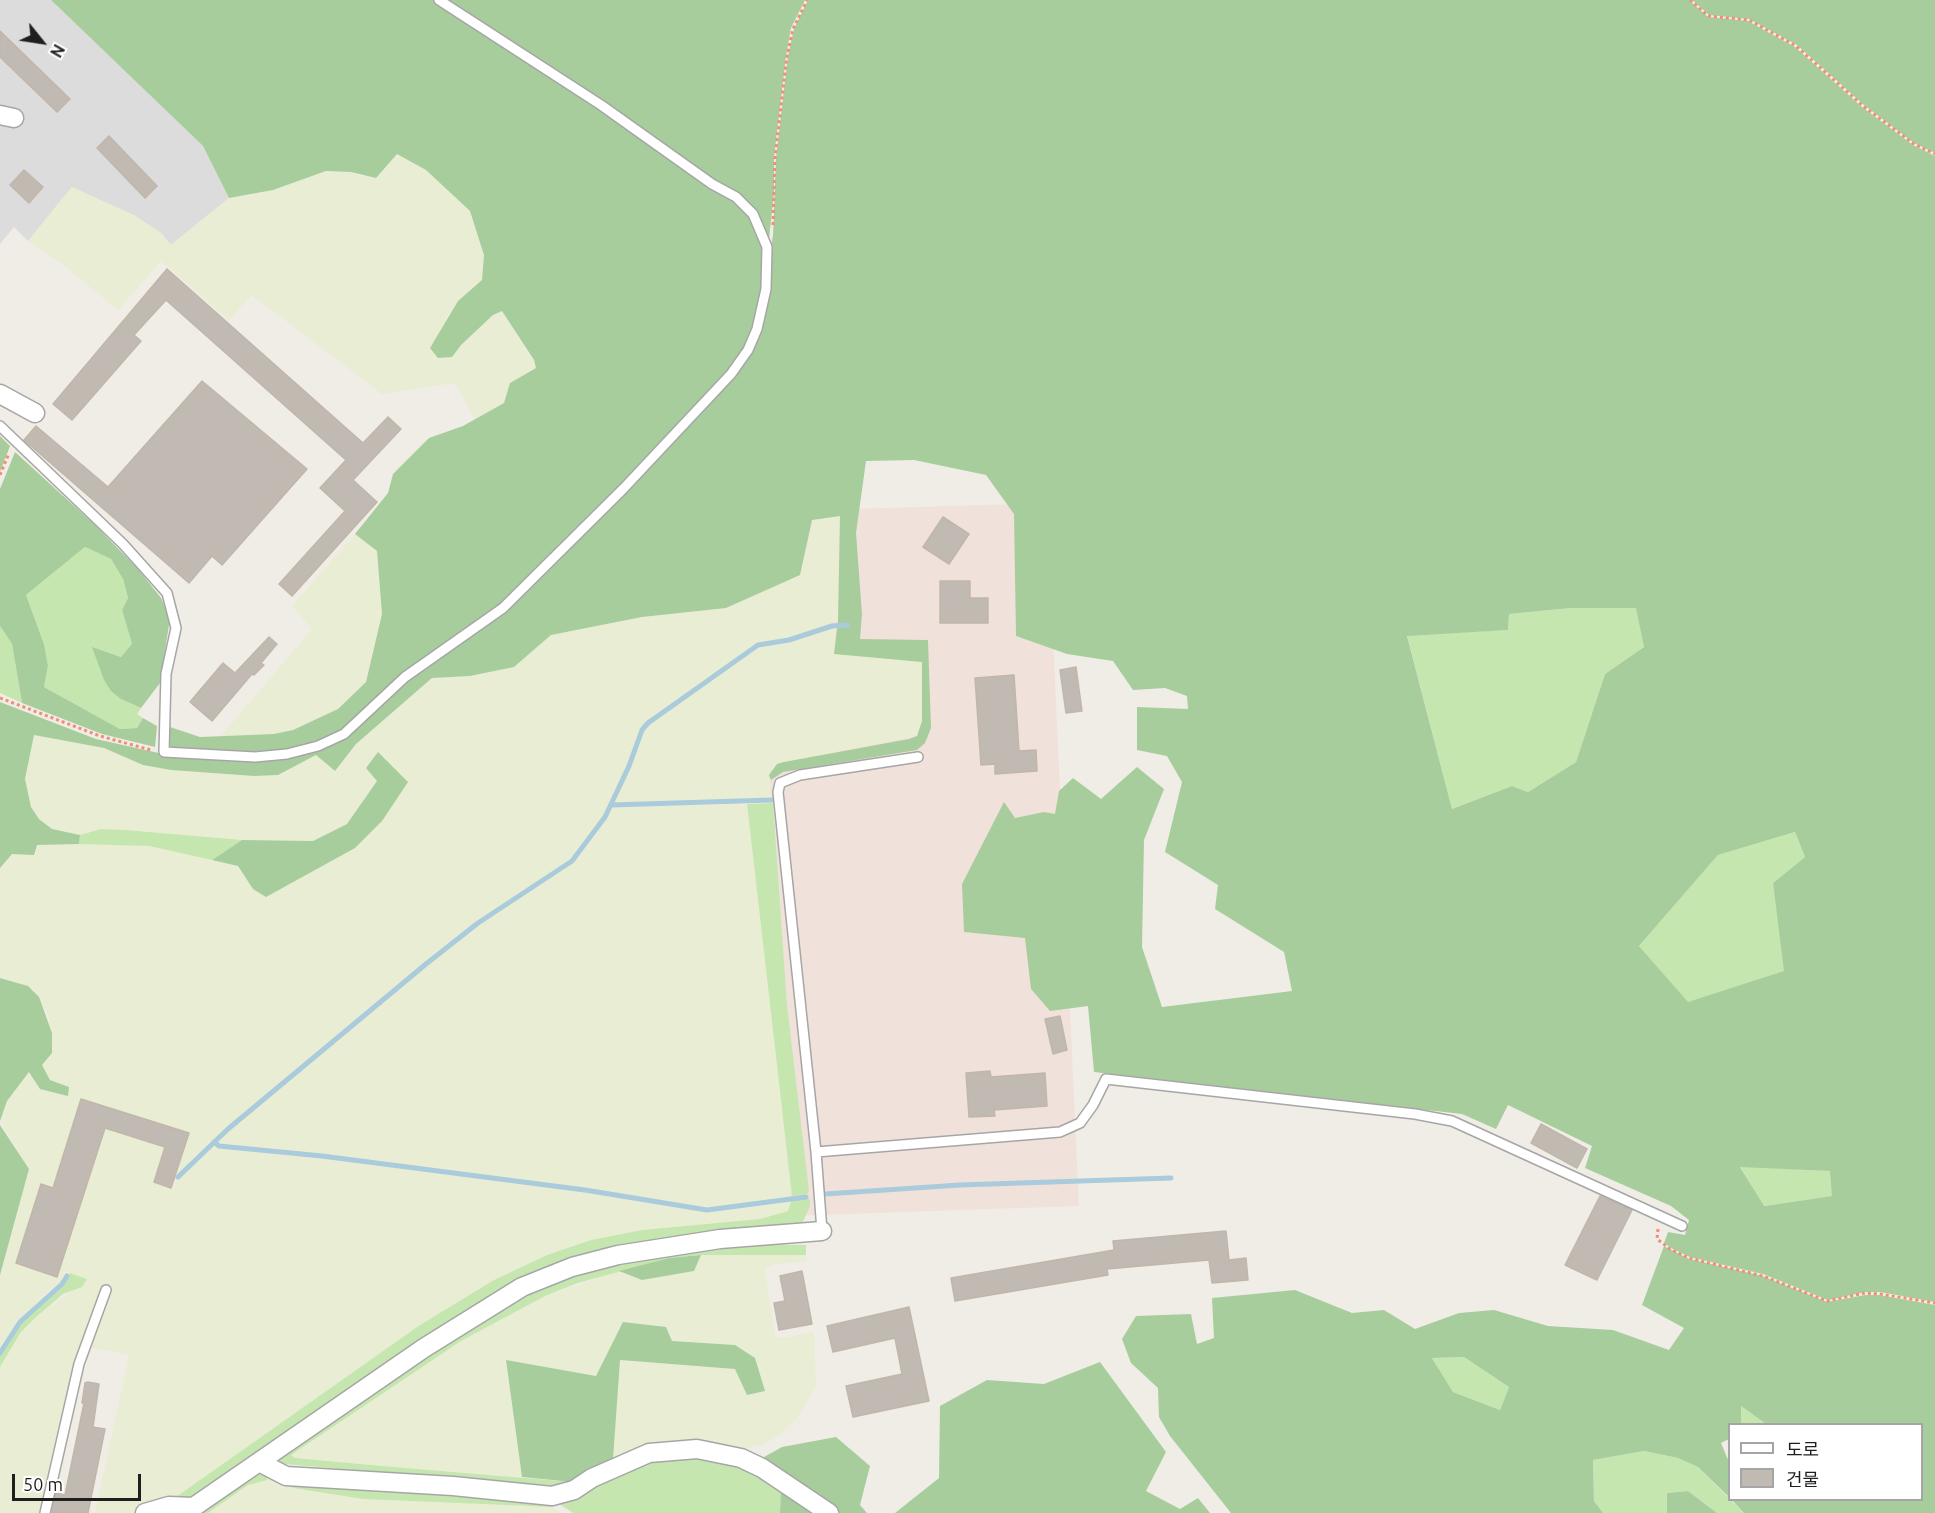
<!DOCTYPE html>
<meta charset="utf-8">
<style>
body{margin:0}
#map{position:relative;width:1935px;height:1513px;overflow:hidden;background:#f0ede6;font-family:Ubuntu,"Noto Sans KR",sans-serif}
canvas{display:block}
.legend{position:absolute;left:1728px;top:1423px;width:195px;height:78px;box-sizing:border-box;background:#fff;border:2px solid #a5a5a5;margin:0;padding:8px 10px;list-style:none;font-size:18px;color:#1f1f1f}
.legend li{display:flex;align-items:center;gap:12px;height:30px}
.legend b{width:30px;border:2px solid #a5a5a5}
.north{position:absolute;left:12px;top:12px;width:60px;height:60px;-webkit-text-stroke:4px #fff;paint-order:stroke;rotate:120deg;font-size:16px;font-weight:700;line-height:24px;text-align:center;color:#1f1f1f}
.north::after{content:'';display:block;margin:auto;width:21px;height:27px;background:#1f1f1f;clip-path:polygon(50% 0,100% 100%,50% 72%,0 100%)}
.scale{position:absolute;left:12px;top:1474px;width:129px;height:27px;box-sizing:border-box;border:3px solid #1f1f1f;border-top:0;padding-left:8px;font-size:18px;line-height:21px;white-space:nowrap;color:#1f1f1f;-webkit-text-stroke:4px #fff;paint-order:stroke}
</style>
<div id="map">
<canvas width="1935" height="1513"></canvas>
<ul class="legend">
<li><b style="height:8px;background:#fff"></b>도로</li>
<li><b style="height:16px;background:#c0bab3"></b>건물</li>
</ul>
<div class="north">N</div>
<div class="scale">50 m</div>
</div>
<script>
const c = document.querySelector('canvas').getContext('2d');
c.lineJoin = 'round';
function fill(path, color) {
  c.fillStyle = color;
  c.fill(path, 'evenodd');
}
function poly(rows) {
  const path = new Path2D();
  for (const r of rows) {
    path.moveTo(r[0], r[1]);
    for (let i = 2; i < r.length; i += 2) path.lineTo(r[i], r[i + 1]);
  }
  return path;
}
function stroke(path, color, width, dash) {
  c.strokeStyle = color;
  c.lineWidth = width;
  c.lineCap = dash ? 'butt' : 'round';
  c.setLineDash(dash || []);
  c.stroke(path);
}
const residential = poly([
 [0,0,51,0,203,146,229,198,171,245,161,233,72,187,28,241,14,227,0,244]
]);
const military = poly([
 [1047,503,1079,1206,787,1216,755,512]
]);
const farmland = poly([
 [397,153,426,170,470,211,479,234,484,255,482,280,458,301,447,317,441,333,451,357,461,345,493,315,502,311,537,367,510,383,504,403,475,419,455,383,382,394,252,295,229,320,161,261,118,310,62,264,28,241,72,187,134,215,161,233,171,245,229,198,273,190,326,171,351,172,364,177],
 [840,516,838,621,788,638,757,644,647,722,640,730,628,765,604,816,571,860,478,922,357,1018,227,1128,177,1176,175,1183,215,1144,219,1147,322,1157,585,1191,691,1209,707,1211,792,1200,788,1211,760,1219,642,1230,591,1240,547,1255,494,1280,420,1325,166,1504,130,1513,95,1513,129,1355,90,1347,111,1286,102,1284,76,1361,43,1513,0,1513,0,1367,21,1332,34,1319,87,1279,66,1272,60,1282,39,1300,6,1338,0,1348,0,1275,29,1169,0,1121,7,1101,30,1072,67,1096,69,1087,50,1080,41,1064,52,1033,47,1013,28,986,0,978,0,868,12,854,37,845,108,843,149,846,238,866,253,889,407,782,377,753,378,781,347,824,313,841,242,840,126,830,101,829,80,835,52,829,39,819,31,807,25,779,34,735,104,748,143,765,171,770,254,776,278,775,316,755,335,771,356,744,432,678,470,676,514,667,551,635,642,617,726,608,800,575,812,520],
 [355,534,377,551,382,614,366,682,338,709,293,730,274,735,221,736,312,629,292,606],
 [832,627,836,628,834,654,922,661,922,721,917,736,777,764,769,775,772,798,613,803,631,766,643,731,649,724,759,646,789,641],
 [747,804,792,1196,727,1206,691,1207,585,1189,322,1154,220,1145,217,1141,427,965,479,924,563,870,592,838,611,806],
 [701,1255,806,1255,806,1262,775,1264,765,1270,775,1336,783,1338,814,1332,816,1386,798,1417,779,1436,763,1444,748,1448,712,1443,645,1447,613,1459,619,1360,736,1369,747,1395,735,1345,672,1341,666,1327,596,1376,506,1360,522,1477,382,1466,295,1458,290,1455,461,1341,547,1295,619,1271,642,1280,693,1271],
 [268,1474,293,1488,363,1499,552,1507,561,1513,208,1513,248,1485,266,1480]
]);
const grass = poly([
 [85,547,111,559,123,579,128,598,122,610,132,644,122,657,93,648,121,699,141,708,137,714,143,718,137,728,120,729,44,687,48,666,44,644,26,595],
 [1571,608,1637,608,1644,647,1605,674,1576,762,1528,792,1512,786,1452,809,1407,635,1508,630,1509,614],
 [0,626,12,644,22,703,0,693],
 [773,803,787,1005,809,1191,807,1194,792,1196,747,804],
 [101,829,126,830,242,840,212,860,149,846,79,844,80,835],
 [1795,832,1805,857,1773,883,1785,971,1688,1003,1639,946,1718,855],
 [1740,1166,1831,1171,1833,1196,1763,1206],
 [807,1198,810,1199,810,1206,802,1224,658,1239,588,1254,512,1283,402,1352,187,1500,166,1504,420,1325,494,1280,547,1255,591,1240,642,1230,760,1219,788,1211,792,1200],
 [715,1244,806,1245,806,1255,701,1255,669,1258,578,1283,547,1295,461,1341,291,1455,295,1458,382,1466,573,1482,561,1486,545,1487,284,1464,275,1460,382,1385,510,1303,580,1269],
 [70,1273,87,1279,82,1287,63,1294,34,1319,21,1332,0,1367,0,1355,8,1340,21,1323,62,1285],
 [1464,1357,1509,1387,1500,1410,1453,1392,1432,1358],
 [1741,1406,1766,1424,1741,1424],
 [1644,1451,1678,1458,1698,1467,1744,1513,1717,1513,1688,1491,1667,1493,1667,1513,1603,1513,1594,1501,1593,1460],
 [722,1455,781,1484,780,1513,573,1513,552,1499,626,1464],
 [268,1474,267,1480,248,1485,208,1513,192,1513,247,1476],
 [285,1484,541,1496,552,1507,363,1499,293,1488]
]);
const forest = poly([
 [51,0,434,0,600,107,734,199,750,215,764,248,763,288,755,328,746,349,729,372,622,486,501,606,342,732,317,744,286,752,255,755,168,750,167,726,200,737,274,734,293,730,338,709,366,682,382,614,377,551,355,534,388,493,393,474,429,438,463,426,504,403,510,383,536,368,534,360,502,311,493,315,461,345,452,357,438,358,430,348,458,301,482,280,484,255,470,211,426,170,397,154,376,178,351,172,326,171,273,190,229,198,203,146],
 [444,0,805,0,791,28,786,56,774,157,774,193,768,248,762,227,714,182],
 [808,0,1689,0,1708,17,1748,21,1795,47,1862,107,1913,145,1935,156,1935,1302,1880,1292,1865,1292,1828,1300,1763,1274,1690,1257,1671,1248,1664,1243,1668,1232,1685,1235,1689,1220,1671,1206,1585,1168,1592,1146,1508,1105,1496,1129,1462,1114,1094,1072,1088,1006,1050,1011,1031,989,1025,938,964,932,962,884,1004,802,1015,818,1044,812,1055,814,1059,791,1073,778,1101,799,1137,767,1164,789,1144,840,1142,947,1162,1007,1292,991,1284,952,1215,909,1218,885,1165,852,1182,782,1167,756,1137,750,1137,707,1188,709,1187,696,1165,688,1133,690,1113,661,1067,654,1016,636,1014,514,986,475,914,460,866,461,856,533,862,614,860,639,928,640,931,728,925,743,917,750,783,772,771,780,769,775,777,764,784,762,909,739,917,736,922,721,922,662,834,654,838,621,840,516,812,520,800,575,726,608,642,617,551,635,514,667,470,676,432,678,356,744,335,771,316,755,278,775,254,776,171,770,143,765,104,748,34,735,25,779,31,807,39,819,52,829,80,835,79,844,37,845,34,855,12,854,0,868,0,702,96,739,163,754,196,758,319,748,407,679,505,610,750,351,773,236,776,158,788,56,794,29],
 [1571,608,1636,608,1644,647,1605,674,1576,762,1528,792,1512,786,1452,809,1407,636,1508,630,1509,614],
 [1795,832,1805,857,1773,883,1784,971,1688,1002,1639,946,1718,855],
 [1740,1167,1830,1171,1832,1196,1764,1206],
 [1692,0,1935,0,1935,153,1914,143,1864,105,1797,45,1749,19,1709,15],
 [0,436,10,446,0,472],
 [15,452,95,525,138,569,161,598,170,618,160,683,141,708,121,699,111,691,104,680,92,647,121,657,132,644,122,610,128,598,123,579,111,559,85,547,26,595,44,644,48,666,44,687,120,729,137,728,143,718,157,726,155,747,102,734,22,703,12,644,0,626,0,489],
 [378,752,408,782,382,821,355,848,266,897,253,889,238,866,212,860,242,840,313,841,347,824,377,781,366,768],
 [0,978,28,986,39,997,52,1033,52,1053,42,1065,50,1080,69,1087,68,1096,40,1089,29,1072,7,1101,0,1121],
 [0,1125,29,1169,0,1275],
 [1664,1246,1689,1259,1762,1276,1827,1302,1865,1295,1879,1295,1935,1305,1935,1513,1744,1513,1732,1500,1922,1500,1922,1424,1766,1424,1741,1406,1741,1424,1730,1424,1729,1439,1721,1443,1729,1462,1729,1497,1698,1467,1678,1458,1644,1451,1593,1460,1594,1501,1603,1513,1231,1513,1170,1436,1159,1417,1158,1388,1131,1363,1122,1339,1136,1316,1191,1314,1197,1344,1214,1338,1212,1298,1295,1290,1352,1313,1384,1310,1415,1329,1459,1313,1494,1310,1548,1326,1613,1330,1669,1350,1684,1328,1642,1305],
 [1464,1357,1509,1387,1500,1410,1453,1392,1432,1358],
 [701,1255,694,1271,642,1280,619,1271,669,1258],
 [623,1322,666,1327,672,1341,735,1345,755,1358,765,1391,747,1395,735,1369,620,1360,613,1459,573,1482,522,1477,506,1360,596,1376],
 [1100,1362,1166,1452,1146,1491,1180,1509,1198,1498,1210,1513,895,1513,939,1478,940,1406,987,1380,1044,1384],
 [836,1437,870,1466,860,1505,867,1513,840,1513,766,1462,764,1457,782,1447],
 [781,1484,824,1513,780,1513],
 [1688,1491,1717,1513,1667,1513,1667,1493]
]);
const stream = poly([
 [611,805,772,800],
 [214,1142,219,1146,322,1156,585,1190,707,1210,806,1197],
 [178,1177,228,1129,426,964,478,923,572,861,605,817,629,766,642,730,648,723,758,645,789,640,832,626,848,625],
 [825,1194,960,1185,1171,1178],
 [0,1353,20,1322,62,1284,67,1276]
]);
const building = poly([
 [0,31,70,99,57,112,0,57,0,31],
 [109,136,157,186,145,198,97,148,109,136],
 [24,170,43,187,29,203,10,185,24,170],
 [167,269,363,443,388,417,401,429,353,480,377,502,292,596,279,584,345,511,320,488,346,460,166,300,134,335,141,341,72,420,53,404,167,269],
 [202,381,307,469,222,565,212,556,189,583,24,440,36,426,108,487,202,381],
 [943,517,969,534,949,564,923,547,943,517],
 [940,581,970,581,970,598,988,598,988,623,940,623,940,581],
 [269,637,277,644,261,663,264,665,254,675,252,674,212,721,190,702,223,663,235,673,269,637],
 [1076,667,1082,711,1066,713,1060,670,1076,667],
 [1014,675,1019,751,1036,750,1037,771,995,774,995,764,981,765,975,678,1014,675],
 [1060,1016,1067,1050,1053,1054,1045,1019,1060,1016],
 [990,1071,991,1077,1045,1073,1047,1106,994,1110,995,1116,969,1117,966,1073,990,1071],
 [81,1099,189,1133,171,1188,154,1182,165,1147,105,1128,57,1277,16,1263,41,1184,53,1188,81,1099],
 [1541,1124,1587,1149,1577,1168,1531,1143,1541,1124],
 [1600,1196,1632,1210,1597,1280,1565,1265,1600,1196],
 [1226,1231,1229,1260,1246,1258,1248,1280,1212,1283,1209,1260,1107,1269,1108,1275,955,1301,951,1278,1114,1250,1113,1241,1226,1231],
 [802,1271,812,1324,779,1330,774,1303,785,1301,780,1276,802,1271],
 [909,1307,929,1401,853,1417,846,1386,902,1374,895,1338,833,1352,827,1326,909,1307],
 [88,1382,99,1384,93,1427,105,1429,88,1513,52,1513,56,1493,65,1495,84,1403,82,1403,85,1383,88,1382]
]);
const path = poly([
 [1690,0,1708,16,1749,20,1796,46,1863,106,1914,144,1935,154],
 [773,225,775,157,787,56,793,29,807,0],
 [0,475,9,453],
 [0,698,100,736,151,750],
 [1658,1229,1657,1239,1670,1249,1689,1258,1763,1276,1827,1301,1865,1293,1880,1294,1935,1303]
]);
const service = poly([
 [0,426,123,544,167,593,176,628,166,674,164,752,255,757,287,754,318,746,344,734,405,677,503,608,624,488,731,374,748,350,757,329,766,289,767,247,753,214,736,197,712,184,601,105,439,0],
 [816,1152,1060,1132,1080,1123,1093,1105,1106,1079,1415,1114,1452,1121,1682,1226],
 [822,1231,816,1152,778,792,780,783,800,775,918,757],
 [45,1513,79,1364,106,1290]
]);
const minor = poly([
 [0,115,14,118],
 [0,394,35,413],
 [259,1462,286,1476,453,1486,552,1496,574,1490,592,1478,649,1453,697,1449,741,1458,762,1468,829,1513],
 [145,1513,169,1506,194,1507],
 [185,1513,424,1348,522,1287,572,1267,618,1255,720,1239,822,1231]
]);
fill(residential, '#dddcdc');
fill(military, '#f0e2da');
fill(farmland, '#e9edd3');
fill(grass, '#c5e7af');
fill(forest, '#a7cd9d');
stroke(stream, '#a9cbdb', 5);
fill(building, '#c0bab3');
stroke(building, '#c1b6a9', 1.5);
stroke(service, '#a6a6a6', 12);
stroke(minor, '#a6a6a6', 21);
stroke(path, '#f38d74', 3, [3, 3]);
stroke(service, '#fff', 9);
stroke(minor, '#fff', 18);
</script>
